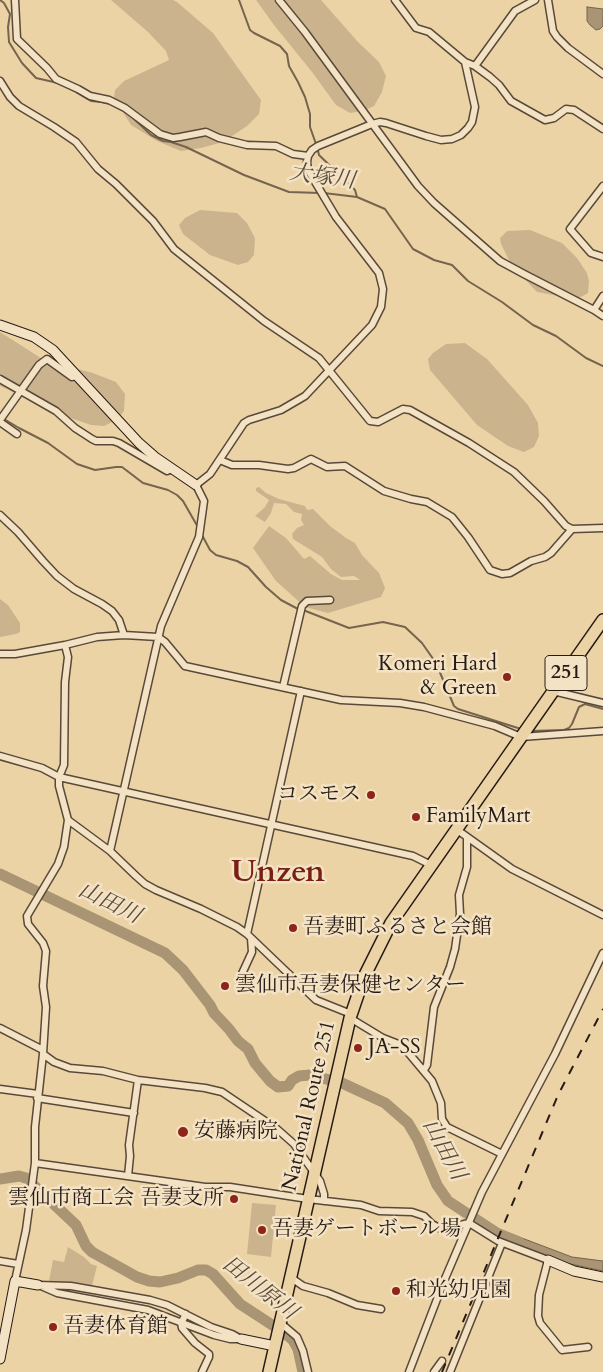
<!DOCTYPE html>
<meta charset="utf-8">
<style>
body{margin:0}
canvas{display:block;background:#ecd3a5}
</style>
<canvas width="603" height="1372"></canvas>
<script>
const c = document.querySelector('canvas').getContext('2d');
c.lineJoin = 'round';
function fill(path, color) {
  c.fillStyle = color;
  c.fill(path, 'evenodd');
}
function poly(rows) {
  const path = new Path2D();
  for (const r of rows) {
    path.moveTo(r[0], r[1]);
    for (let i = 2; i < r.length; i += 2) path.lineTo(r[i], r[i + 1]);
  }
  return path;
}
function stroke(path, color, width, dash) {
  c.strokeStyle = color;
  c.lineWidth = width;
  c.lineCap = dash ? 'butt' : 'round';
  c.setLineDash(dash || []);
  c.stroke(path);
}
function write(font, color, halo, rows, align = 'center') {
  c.font = font + ' Cardo,"Noto Serif JP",serif';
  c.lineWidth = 5;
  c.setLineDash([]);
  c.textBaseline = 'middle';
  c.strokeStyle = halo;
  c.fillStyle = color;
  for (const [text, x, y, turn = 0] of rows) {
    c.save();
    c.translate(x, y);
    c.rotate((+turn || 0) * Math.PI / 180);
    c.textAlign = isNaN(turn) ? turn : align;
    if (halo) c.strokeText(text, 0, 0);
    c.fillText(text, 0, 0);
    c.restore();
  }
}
const green = poly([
 [111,0,173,0,177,2,213,33,261,100,259,114,247,126,223,142,201,148,181,151,157,141,131,125,114,98,115,90,124,81,169,60,166,51,148,32],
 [256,0,321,0,358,42,379,62,386,76,382,92,374,106,363,111,350,113,336,105,312,72,274,25],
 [200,210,237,213,247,223,255,238,254,255,248,262,238,265,210,255,183,234,179,225,185,218],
 [530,230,562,243,577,258,587,273,589,281,588,293,581,297,569,298,537,292,512,266,501,244,500,238,507,231],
 [0,332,44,360,93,373,116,382,125,394,124,411,118,419,104,426,91,425,68,417,0,386],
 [465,343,487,359,528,405,538,423,539,436,534,447,524,452,508,446,477,425,430,370,428,359,433,353,446,344],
 [259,487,266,493,279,499,305,506,307,510,313,509,330,526,346,538,355,543,362,555,379,573,385,588,381,597,328,613,305,607,276,581,253,548,269,526,286,538,304,559,310,556,331,574,342,580,360,580,354,576,341,577,331,569,322,557,293,539,292,534,297,528,304,525,301,520,302,514,294,512,286,504,274,503,271,513,265,522,255,516,265,507,269,500,256,491,256,488],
 [0,599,8,605,20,623,20,632,16,634,0,637],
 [252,1203,276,1205,271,1257,247,1254],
 [68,1247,84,1257,91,1264,97,1266,92,1286,49,1281,53,1260,64,1262]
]);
const water = poly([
 [587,7,603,9,603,26,600,29,596,30,590,25,587,21,587,7],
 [506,1232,572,1257,603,1261,603,1271,566,1263,503,1239,506,1232]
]);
const stream = poly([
 [0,0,4,3,10,14,8,27,9,42,22,63,36,78,58,83],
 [239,0,250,30,254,33,280,46,287,54,289,66,298,82,305,97,310,114,310,127,316,144],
 [71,89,91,101,102,102,110,104],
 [131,116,151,135,163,141,171,142,186,147,244,175,289,192,320,193],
 [318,151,319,155,355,190,357,197],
 [324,193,357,197,385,209,413,249,434,260,452,265,468,281,502,302,533,325,556,336,586,358,603,366],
 [4,419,19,428,48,443,77,464,95,470,116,467,122,467,143,483,168,490,177,495,183,501,199,529],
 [202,535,210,550,216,555,237,561,248,567,266,587,281,600,298,609],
 [303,610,349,628,383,622,405,627,422,643,436,663,454,706,458,709,521,729],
 [531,731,564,730,569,728,572,724,579,707,585,704,603,709]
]);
const river = poly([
 [0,874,165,953,183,970,210,1005,214,1013,229,1029,238,1041,248,1049,255,1063,270,1081,278,1087,288,1086,292,1080,299,1076,310,1075,342,1083,385,1103,408,1123,418,1140,437,1185,448,1201,497,1233,519,1242],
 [0,1179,19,1176,26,1178,76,1225,86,1246,92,1252,137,1277,149,1281,160,1282,178,1278,198,1270,206,1270,213,1274,240,1304,286,1334,293,1340,298,1349,303,1372]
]);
const street = poly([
 [15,0,17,39,47,68,56,79,78,89,90,96,109,100,125,108,160,134,173,138,180,137,206,132,219,138,247,145,276,146,293,154,308,156],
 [279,0,305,32,418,186,434,203,500,261,524,274,594,310,603,316],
 [395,0,416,28,429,32,465,62,475,66,490,77,499,85,511,101,545,120,554,118,566,109,574,110,603,129],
 [548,0,553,31,557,37,568,48,603,74],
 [475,66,515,11,535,0],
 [0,81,10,97,19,106,54,127,76,142,98,169,116,184,153,221,174,249,264,321,319,358,370,421,378,422,403,409,410,410,469,443,514,472,544,501,566,526,572,529,603,528],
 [603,186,570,229,591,253,603,257],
 [594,310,603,296],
 [0,379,56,411,75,428,92,439,96,441,113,441,119,443,167,471,172,469],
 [0,420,39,365,47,359,72,377,76,376],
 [0,422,17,434],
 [220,460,232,465,259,465,288,469,294,468,311,459,327,467,345,466,384,491,411,499,427,502,452,517,468,537,490,570,502,574,510,573,531,561,545,557,551,553,572,529],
 [0,515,18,532,43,561,57,576,74,589,102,604,112,611,119,620,124,635],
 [0,654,15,654,65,645,97,637,124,635,158,637,165,642,185,666,341,700,400,703,424,707,495,726,521,737,603,731],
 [283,687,302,606,307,601,330,600],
 [553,691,603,703],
 [0,756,42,768,59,777,413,856,431,865],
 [68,820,110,851,136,876,145,884,156,890,201,909,237,927,247,934,316,1000,351,1014],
 [456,829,512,869,603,915],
 [110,851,161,626,199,537,204,501,196,485,210,474,244,423,249,420,281,410,305,396,372,325,381,307,383,289,379,273,336,217,308,170,307,162,308,156,312,150,318,146,372,124,380,122,386,123,426,136,441,140,452,139,461,135,468,128,472,122,475,107,465,62],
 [247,934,301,691],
 [240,978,252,952,251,938],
 [350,1018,383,1038,401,1045,406,1050,432,1081,441,1103,442,1119,447,1127,502,1154],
 [0,1028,43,1050],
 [43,1054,54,1062,70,1068,103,1071,138,1080,205,1088,222,1092,277,1129,294,1144,320,1181,324,1194,324,1201],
 [424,1070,427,1065,434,1007,450,967,455,949,460,914,459,895,467,867,467,838],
 [0,1089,38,1094],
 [37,1098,134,1113],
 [35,1163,205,1187,230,1187,308,1199,361,1205,379,1211,412,1212,424,1216,432,1224,439,1228,447,1228,469,1223,498,1241,548,1260,539,1295,538,1316,540,1323,562,1350,588,1347],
 [128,1176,130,1156,129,1145,138,1080],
 [0,1261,18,1264],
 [290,1277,303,1286,328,1293,357,1305,381,1309],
 [15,1281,26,1230,35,1163,35,1127,43,1054,46,1007,43,986,46,951,43,943,28,924,27,916,58,864,64,847,68,820,59,786,59,777,64,765,65,682,68,657,65,645],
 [38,1285,71,1286,150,1300,167,1305,211,1327,232,1334,241,1339],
 [41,1286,57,1293,148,1310,214,1335,230,1339,240,1339],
 [186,1314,181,1323,182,1328,195,1343,209,1354,209,1357,202,1372],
 [280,1325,284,1326,297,1337,303,1351,308,1372],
 [409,1372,444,1281,482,1192,555,1054,603,953],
 [434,1372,442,1361],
 [450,1372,502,1243]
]);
const secondary = poly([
 [0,325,34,337,53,350,139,443,155,457,196,485],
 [548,1260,574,1271,603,1277],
 [241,1339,275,1346],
 [0,1359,15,1281,38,1285]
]);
const highway = poly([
 [269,1372,350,1018,364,977,391,923,603,620]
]);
const rail = poly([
 [442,1372,558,1095,603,1009]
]);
const markers = [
 [507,677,5,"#8f2418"],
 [371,795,5,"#8f2418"],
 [416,817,5,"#8f2418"],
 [293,928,5,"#8f2418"],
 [225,986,5,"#8f2418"],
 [358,1048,5,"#8f2418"],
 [183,1132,6,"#8f2418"],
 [234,1199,5,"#8f2418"],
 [262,1230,5,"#8f2418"],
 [396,1291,5,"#8f2418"],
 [53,1327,5,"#8f2418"]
];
const shields = [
 [566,673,42]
];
const shieldNames = [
 ["251",566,673]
];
const poiNames = [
 ["Komeri Hard",497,665,"right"],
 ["& Green",497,689,"right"],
 ["コスモス",361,795,"right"],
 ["FamilyMart",426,817],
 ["吾妻町ふるさと会館",303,928],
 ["雲仙市吾妻保健センター",235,986],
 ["JA-SS",368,1048],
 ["安藤病院",194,1132],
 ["雲仙市商工会 吾妻支所",224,1199,"right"],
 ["吾妻ゲートボール場",272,1230],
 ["和光幼児園",406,1291],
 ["吾妻体育館",63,1327]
];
const streetNames = [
 ["National Route 251",310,1106,-77]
];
const waterNames = [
 ["大塚川",322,178,8],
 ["山田川",109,904,26],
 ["山田川",443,1150,62],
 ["田川原川",259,1289,38]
];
const townNames = [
 ["Unzen",278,874]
];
fill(green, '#cbb48d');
fill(water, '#a99474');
stroke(water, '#75644e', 1);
stroke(stream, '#75644e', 2);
stroke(river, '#a99474', 11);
stroke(street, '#58493a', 9);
stroke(secondary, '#271b16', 11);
stroke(highway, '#271b16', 14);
stroke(street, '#f3e2c4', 6);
stroke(secondary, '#f3e2c4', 9);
stroke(highway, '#ecd3a5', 11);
stroke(rail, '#271b16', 2, [9, 9]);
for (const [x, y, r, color] of markers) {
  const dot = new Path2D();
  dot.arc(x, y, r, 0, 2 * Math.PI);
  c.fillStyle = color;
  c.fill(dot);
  stroke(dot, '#f3e2c4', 2);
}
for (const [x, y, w] of shields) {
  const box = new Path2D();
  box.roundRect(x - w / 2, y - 17.5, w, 35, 4);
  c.fillStyle = '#f3e2c4';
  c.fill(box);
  stroke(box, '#271b16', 1);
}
write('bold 20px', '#271b16', null, shieldNames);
write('21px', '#271b16', '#f3e2c4', poiNames, 'left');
write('21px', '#271b16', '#f3e2c4', streetNames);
write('italic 22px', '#5b4b3c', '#f3e2c4', waterNames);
write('bold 31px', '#7a1f14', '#f3e2c4', townNames);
</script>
